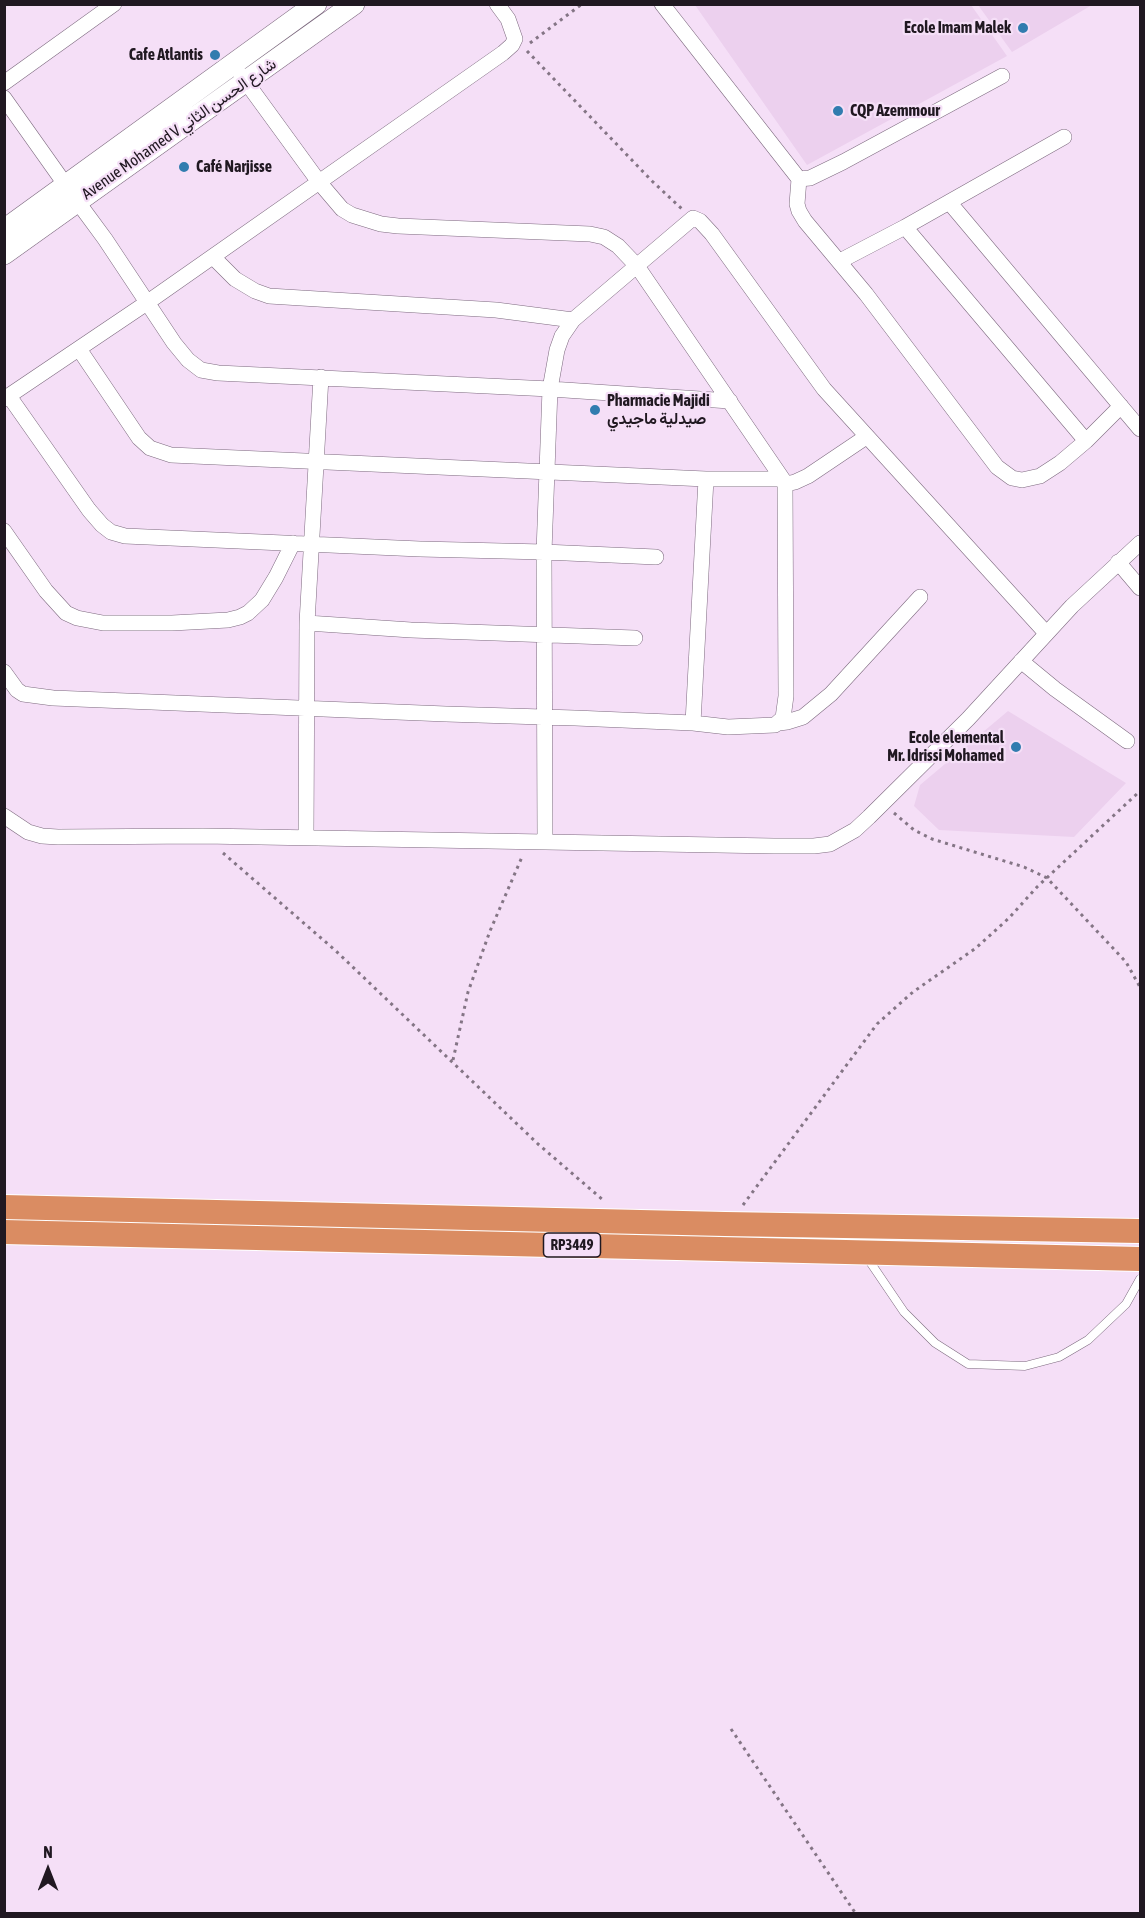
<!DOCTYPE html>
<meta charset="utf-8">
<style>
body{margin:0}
#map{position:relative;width:1145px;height:1918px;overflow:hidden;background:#f5dff7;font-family:"Asap Condensed",sans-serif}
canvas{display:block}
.frame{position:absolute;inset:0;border:6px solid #201821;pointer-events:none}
.north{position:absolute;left:18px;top:1840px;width:60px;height:60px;-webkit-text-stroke:4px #f5dff7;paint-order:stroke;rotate:0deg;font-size:16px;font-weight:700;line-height:24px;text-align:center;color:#201821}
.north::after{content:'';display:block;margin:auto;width:21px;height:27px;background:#201821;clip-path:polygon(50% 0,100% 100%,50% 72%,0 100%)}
</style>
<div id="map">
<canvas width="1145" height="1918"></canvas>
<div class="frame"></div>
<div class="north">N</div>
</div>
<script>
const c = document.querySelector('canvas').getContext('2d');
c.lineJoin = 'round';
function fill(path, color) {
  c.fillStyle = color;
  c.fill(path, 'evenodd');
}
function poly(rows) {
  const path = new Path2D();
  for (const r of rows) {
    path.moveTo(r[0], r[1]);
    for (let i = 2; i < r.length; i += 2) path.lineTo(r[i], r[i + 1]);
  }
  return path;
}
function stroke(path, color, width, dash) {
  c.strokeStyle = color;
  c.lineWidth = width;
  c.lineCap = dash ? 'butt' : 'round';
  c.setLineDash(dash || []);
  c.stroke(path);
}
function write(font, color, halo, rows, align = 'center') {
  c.font = font + ' "Asap Condensed",Vazirmatn,sans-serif';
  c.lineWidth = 4.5;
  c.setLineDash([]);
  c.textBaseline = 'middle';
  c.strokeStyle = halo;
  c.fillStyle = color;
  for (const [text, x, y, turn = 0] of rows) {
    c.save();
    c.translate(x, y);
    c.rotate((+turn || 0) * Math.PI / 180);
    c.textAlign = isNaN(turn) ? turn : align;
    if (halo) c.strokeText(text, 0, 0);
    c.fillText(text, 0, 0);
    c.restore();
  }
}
const built = poly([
 [695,5,971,5,1007,56,807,165],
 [978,5,1092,5,1012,52],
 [1008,711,1126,783,1074,837,939,830,914,806,920,785]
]);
const path = poly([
 [530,43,582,4],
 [527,51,652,181,682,209],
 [894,813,914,830,932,839,1024,867,1047,878,1126,962,1140,987],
 [223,853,336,951,538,1144,603,1200],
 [453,1060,468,992,490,931,522,857],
 [743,1205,877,1024,913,992,976,948,1009,918,1037,887,1140,791],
 [731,1729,856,1914]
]);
const service = poly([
 [866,1256,904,1312,935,1343,968,1364,1025,1366,1059,1357,1088,1340,1126,1304,1140,1279]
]);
const minor = poly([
 [662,4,799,179,797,204,799,211,805,221,866,294,997,467,1012,478,1022,480,1040,476,1060,463,1086,441,1121,406],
 [241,75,319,182,342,209,352,215,381,224,398,226,590,234,604,237,618,246,637,266,786,484,795,482,808,476,866,437],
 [4,83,114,4],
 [4,98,77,201,105,239,174,343,188,360,201,370,218,373,550,389,730,401],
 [799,179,810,178,843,162,1002,76],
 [949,202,1140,429],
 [905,227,1086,441],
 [213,257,235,279,255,291,269,296,496,310,573,320],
 [840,261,905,227,1064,137],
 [79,349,139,438,150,448,171,455,706,479,781,479],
 [9,396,89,510,102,525,111,532,125,536,420,549,544,552,656,557],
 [4,399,148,302,503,53,512,45,515,39,508,19,497,4],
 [4,531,46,591,66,613,77,618,103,623,172,623,228,620,240,617,248,613,262,600,276,577,293,543],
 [1118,562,1140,588],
 [307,623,411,630,635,638],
 [1021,661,1055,689,1127,741],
 [4,672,17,690,23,694,53,698,446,714,575,718,693,723,728,727,775,725,783,718,786,696,785,483],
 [693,723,706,479],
 [779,723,787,722,803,717,831,694,920,597],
 [4,816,28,832,42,836,58,837,203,836,774,846,814,846,830,844,855,830,869,817,968,719,1072,606,1140,543],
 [306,838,307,623,321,377],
 [545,841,544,552,550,389,557,350,562,336,573,320,693,218,700,221,712,234,824,389,1046,633]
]);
const secondary = poly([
 [4,230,316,4],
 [4,254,354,4]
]);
const trunk = poly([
 [4,1207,725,1224,1140,1231],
 [4,1232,1140,1259]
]);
const markers = [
 [1023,28,6,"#317caf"],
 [215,55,6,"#317caf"],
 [838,111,6,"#317caf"],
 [184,167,6,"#317caf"],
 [595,410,6,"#317caf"],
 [1016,747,6,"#317caf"]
];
const shields = [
 [572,1245,57]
];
const shieldNames = [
 ["RP3449",572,1245]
];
const poiNames = [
 ["Ecole Imam Malek",1011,28],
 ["Cafe Atlantis",203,55],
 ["CQP Azemmour",850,111,"left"],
 ["Café Narjisse",196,167,"left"],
 ["Pharmacie Majidi",607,401,"left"],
 ["صيدلية ماجيدي",607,419,"left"],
 ["Ecole elemental",1004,738],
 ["Mr. Idrissi Mohamed",1004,756]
];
const streetNames = [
 ["Avenue Mohamed V شارع الحسن الثاني",179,129,-35]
];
fill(built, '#ecd0ee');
stroke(service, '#7d6a7f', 9);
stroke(minor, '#7d6a7f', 16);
stroke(secondary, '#7d6a7f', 22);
stroke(trunk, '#fff', 26);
stroke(path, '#847585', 3, [3, 4.5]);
stroke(service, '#fff', 8);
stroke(minor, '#fff', 15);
stroke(secondary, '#fff', 21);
stroke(trunk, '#da8c62', 24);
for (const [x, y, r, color] of markers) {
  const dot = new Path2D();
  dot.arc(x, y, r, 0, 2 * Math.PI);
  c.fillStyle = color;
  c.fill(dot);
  stroke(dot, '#f5dff7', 2);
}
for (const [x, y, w] of shields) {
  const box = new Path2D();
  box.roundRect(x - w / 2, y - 12, w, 24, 4.5);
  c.fillStyle = '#f5dff7';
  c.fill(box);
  stroke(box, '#201821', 1.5);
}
write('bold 15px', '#201821', null, shieldNames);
write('bold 16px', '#201821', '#f5dff7', poiNames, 'right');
write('16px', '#201821', '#f5dff7', streetNames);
</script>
